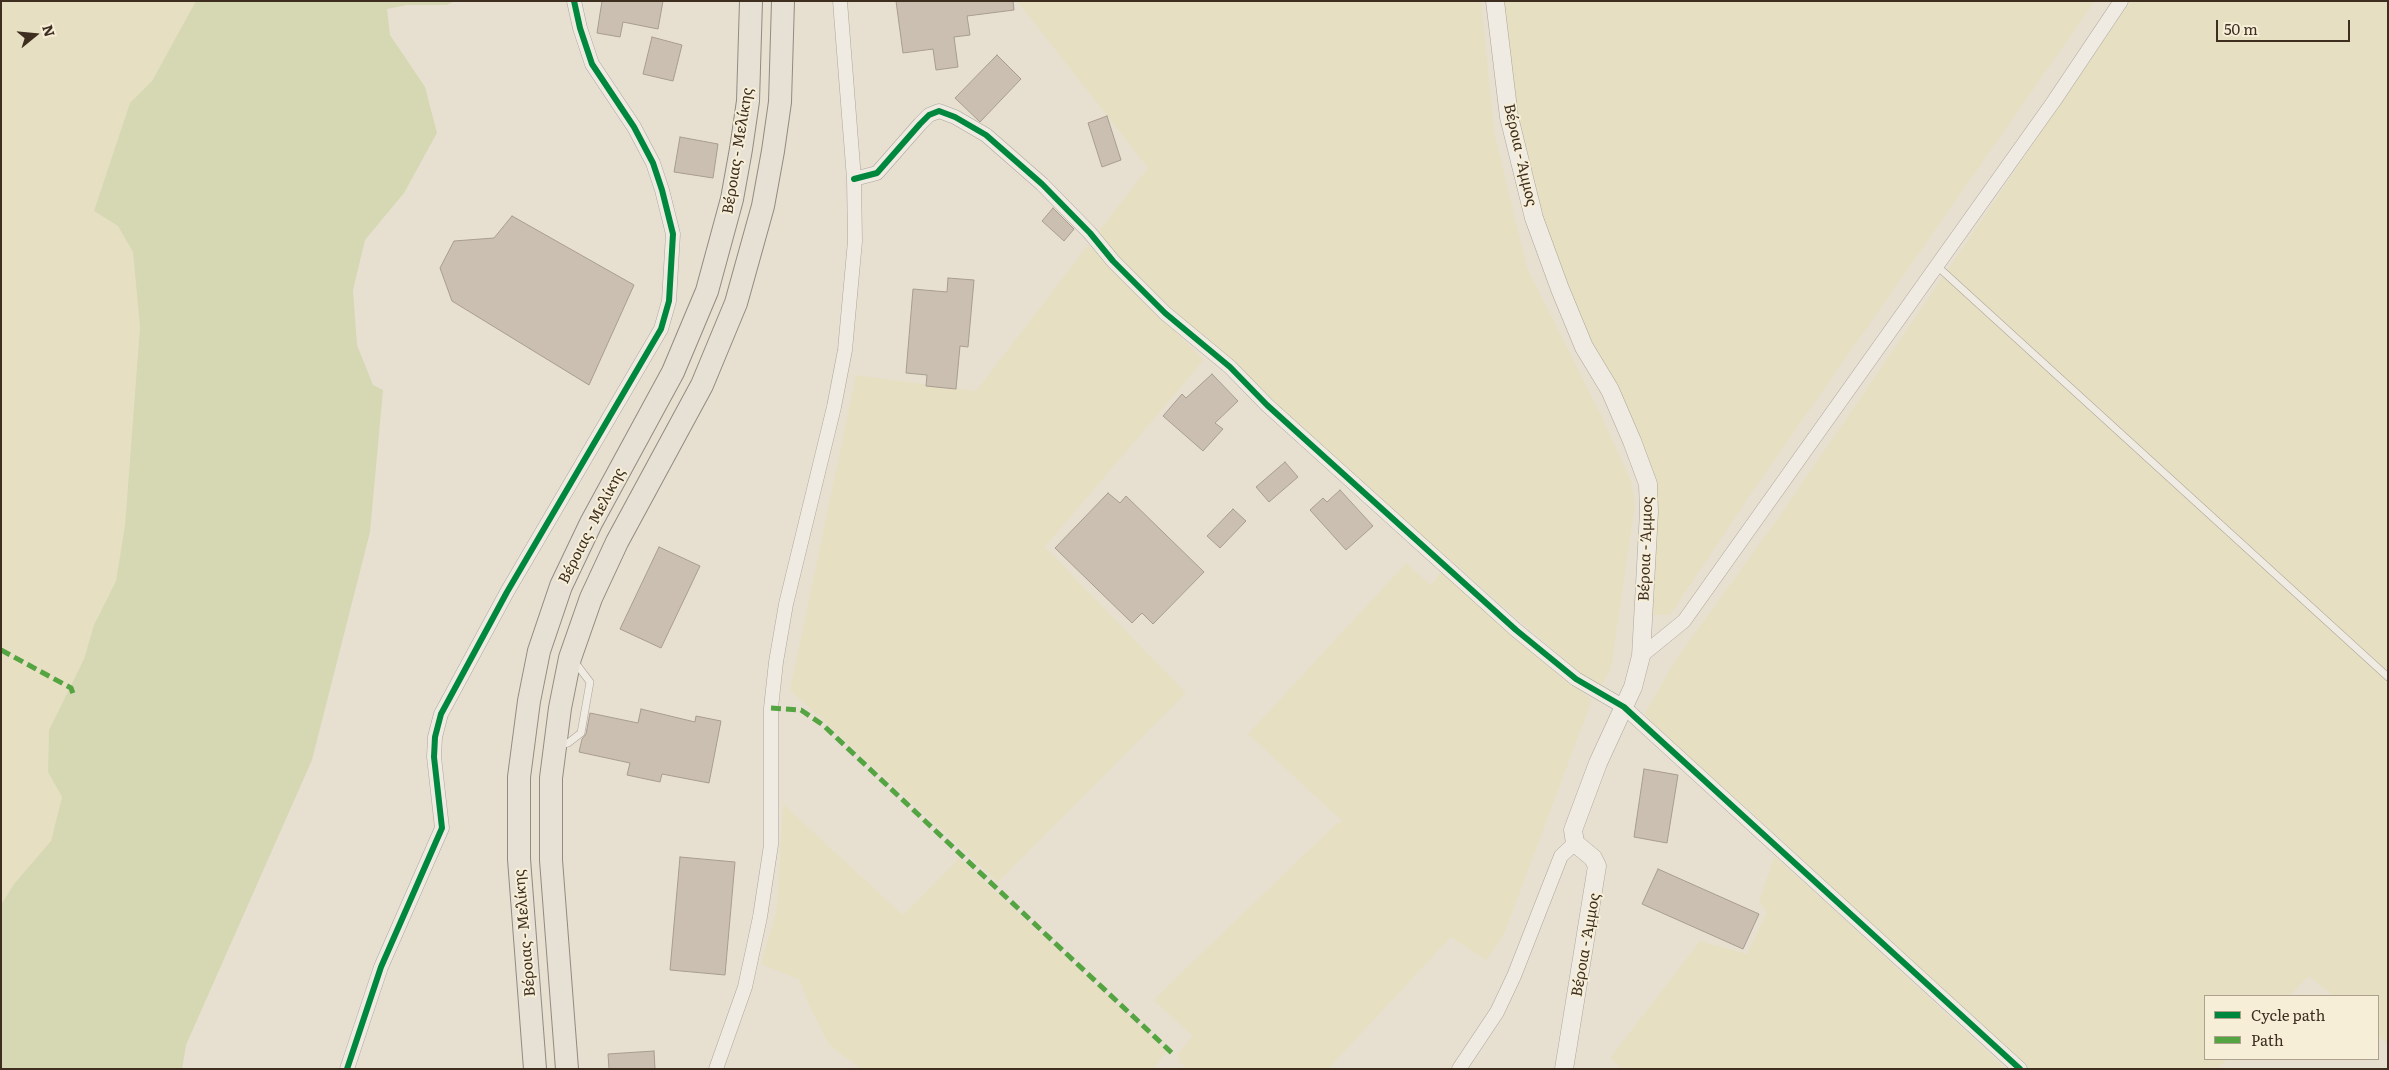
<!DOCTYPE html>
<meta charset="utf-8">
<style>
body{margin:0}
#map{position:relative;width:2389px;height:1070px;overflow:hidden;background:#e7e0d1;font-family:Literata,serif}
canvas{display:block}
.frame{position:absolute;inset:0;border:2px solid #3d2e20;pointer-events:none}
.legend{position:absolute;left:2204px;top:995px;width:175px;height:65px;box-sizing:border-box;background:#f7eed8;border:1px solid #ada18e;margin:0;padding:6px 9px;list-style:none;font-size:15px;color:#3d2e20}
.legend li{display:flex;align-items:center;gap:10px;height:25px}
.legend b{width:25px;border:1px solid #ada18e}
.north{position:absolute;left:10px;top:10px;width:50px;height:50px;-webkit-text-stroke:4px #f7eed8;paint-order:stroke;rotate:73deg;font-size:14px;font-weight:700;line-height:20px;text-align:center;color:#3d2e20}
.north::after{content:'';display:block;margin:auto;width:18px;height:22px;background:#3d2e20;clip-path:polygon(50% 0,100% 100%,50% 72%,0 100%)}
.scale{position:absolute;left:2216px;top:20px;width:134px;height:22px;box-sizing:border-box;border:2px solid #3d2e20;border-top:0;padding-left:6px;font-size:15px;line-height:18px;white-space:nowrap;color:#3d2e20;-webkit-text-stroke:4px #f7eed8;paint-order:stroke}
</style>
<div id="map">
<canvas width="2389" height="1070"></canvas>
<div class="frame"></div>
<ul class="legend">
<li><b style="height:6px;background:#00873e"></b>Cycle path</li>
<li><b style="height:6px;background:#54a441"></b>Path</li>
</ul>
<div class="north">N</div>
<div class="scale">50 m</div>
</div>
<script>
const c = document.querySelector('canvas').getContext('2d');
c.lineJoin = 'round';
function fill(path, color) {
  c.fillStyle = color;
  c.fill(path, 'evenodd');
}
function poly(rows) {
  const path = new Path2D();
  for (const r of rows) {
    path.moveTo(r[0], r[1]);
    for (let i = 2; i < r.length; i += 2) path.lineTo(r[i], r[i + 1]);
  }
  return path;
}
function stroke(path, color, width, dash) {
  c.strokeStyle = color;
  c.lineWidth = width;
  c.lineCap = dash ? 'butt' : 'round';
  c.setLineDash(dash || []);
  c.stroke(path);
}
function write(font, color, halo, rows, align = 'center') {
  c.font = font + ' Literata,serif';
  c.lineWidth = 4;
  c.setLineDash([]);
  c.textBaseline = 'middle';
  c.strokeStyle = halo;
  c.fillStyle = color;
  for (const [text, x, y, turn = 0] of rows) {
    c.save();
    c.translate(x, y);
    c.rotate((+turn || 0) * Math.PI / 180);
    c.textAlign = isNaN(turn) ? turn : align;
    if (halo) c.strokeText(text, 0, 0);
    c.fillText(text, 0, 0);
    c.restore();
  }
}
const farmland = poly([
 [1,1,196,1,152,81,130,104,94,211,118,226,133,252,140,327,125,525,116,581,94,625,84,659,49,730,48,772,62,797,51,842,14,884,1,905],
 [1481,1,1494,131,1527,268,1602,417,1631,481,1635,505,1611,669,1601,687,1579,672,1421,535,1119,260,1098,232,1148,168,1018,2],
 [1501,1,2095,1,1755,488,1670,615,1653,615,1650,604,1657,485,1627,410,1591,343,1541,215,1515,116],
 [2131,1,2388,1,2388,1044,2378,1035,2378,996,2333,996,2309,976,2289,996,2205,996,2205,1059,2227,1059,2218,1069,2028,1069,1749,810,1656,728,1645,713,1675,661,1788,504],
 [1088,245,1204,360,1045,547,1186,693,998,882,790,690,856,375,976,391],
 [1406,563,1431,585,1443,570,1515,638,1592,700,1503,937,1486,960,1451,937,1328,1069,1187,1069,1179,1062,1178,1054,1193,1036,1153,1000,1337,823,1343,822,1248,734],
 [783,804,903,915,959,858,1167,1051,1154,1069,861,1069,829,1045,809,1005,800,980,761,964,777,908],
 [1774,856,1832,908,2006,1069,1622,1069,1610,1058,1700,941,1747,954,1767,912,1759,902]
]);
const green = poly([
 [196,1,455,1,447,5,407,5,387,9,390,35,425,87,437,133,404,193,365,240,353,290,357,345,373,385,383,390,370,532,312,760,186,1045,182,1069,1,1069,1,905,14,884,51,841,62,797,48,772,49,730,84,659,94,625,116,581,125,525,140,327,133,252,118,226,94,211,130,103,152,81]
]);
const building = poly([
 [602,1,663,1,658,29,623,22,620,37,597,33,602,1],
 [896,1,1013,1,1014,10,967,16,970,35,954,37,958,67,936,70,933,49,903,53,896,1],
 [652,37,682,45,673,81,643,74,652,37],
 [997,55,1021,79,980,122,955,98,997,55],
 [1107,116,1121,160,1102,167,1088,123,1107,116],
 [680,137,718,144,713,178,674,172,680,137],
 [1053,208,1074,229,1064,241,1042,221,1053,208],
 [512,216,634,285,589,385,452,301,440,268,454,241,494,238,512,216],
 [948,278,974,280,968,347,960,346,956,389,926,386,927,375,906,373,913,289,947,292,948,278],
 [1212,374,1238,401,1215,423,1223,429,1203,451,1163,416,1182,394,1186,398,1212,374],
 [1285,462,1298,477,1269,502,1256,487,1285,462],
 [1340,490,1373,526,1346,550,1310,510,1323,498,1327,502,1340,490],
 [1108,493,1120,503,1126,496,1204,572,1153,624,1142,613,1132,623,1055,548,1108,493],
 [1233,509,1246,521,1220,548,1207,536,1233,509],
 [659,547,700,566,661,648,620,629,659,547],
 [641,709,695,722,696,716,721,721,709,783,662,774,660,782,627,775,630,763,579,752,582,739,586,734,590,713,638,723,641,709],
 [1644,769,1678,775,1667,843,1634,837,1644,769],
 [680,857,735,862,725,975,670,970,680,857],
 [1658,869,1759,914,1743,949,1642,904,1658,869],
 [654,1051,655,1069,609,1069,608,1054,654,1051]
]);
const service = poly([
 [1937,266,2388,677],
 [559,746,568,743,581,733,590,682,574,661]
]);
const minor = poly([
 [854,179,877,173,920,124,929,115,939,111,955,117,986,135,1042,184,1090,233,1113,261,1165,313,1230,367,1267,405,1516,630,1576,679,1624,707,2020,1069],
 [1641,656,1684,621,2054,101,2121,1],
 [347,1069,381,967,442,828,434,757,435,737,441,714,507,592,661,329,669,301,673,234,662,190,653,163,634,127,592,64,580,28,574,1],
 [716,1069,745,987,760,917,771,845,771,708,776,662,786,604,834,407,845,350,855,241,854,179,840,1],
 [1459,1069,1497,1012,1514,976,1561,856,1575,843]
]);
const tertiary = poly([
 [1495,1,1509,117,1534,218,1560,289,1584,347,1610,390,1632,441,1648,484,1649,512,1641,656,1633,687,1598,763,1573,830,1575,843,1593,858,1597,866,1564,1069]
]);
const primary = poly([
 [535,1069,519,859,519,777,529,701,539,651,561,586,591,523,673,372,707,291,732,199,741,149,748,101,751,1],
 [567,1069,551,860,551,778,560,708,570,658,591,598,617,542,702,385,736,303,763,206,773,151,780,102,783,1]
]);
const quiet = poly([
 [1,650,71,688,74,696],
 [771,708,801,710,823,725,1172,1053]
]);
const cycleway = poly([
 [854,179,877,173,920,124,929,115,939,111,955,117,986,135,1042,184,1090,233,1113,261,1165,313,1230,367,1267,405,1516,630,1576,679,1624,707,2020,1069],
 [347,1069,381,967,442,828,434,757,435,737,441,714,507,592,661,329,669,301,673,234,662,190,653,163,634,127,592,64,580,28,574,1]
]);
const streetNames = [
 ["Βέροιας - Μελίκης",738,151,-81],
 ["Βέροια - Άμμος",1520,155,77],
 ["Βέροιας - Μελίκης",592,526,-63],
 ["Βέροια - Άμμος",1646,549,-88],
 ["Βέροιας - Μελίκης",525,933,-95],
 ["Βέροια - Άμμος",1586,945,-80]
];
fill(farmland, '#e6dfc2');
fill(green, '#d6d7b3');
fill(building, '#cbbfb2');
stroke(building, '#a89c90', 1);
stroke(service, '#ada599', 8);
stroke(minor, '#ada599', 15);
stroke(tertiary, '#ada599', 19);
stroke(primary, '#928b80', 24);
stroke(service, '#efebe3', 7);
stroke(minor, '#efebe3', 14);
stroke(tertiary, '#efebe3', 18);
stroke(primary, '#e6e1d4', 22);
stroke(quiet, '#54a441', 5, [10, 5]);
stroke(cycleway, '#00873e', 6);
write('15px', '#3d2e20', '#f7eed8', streetNames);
</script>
